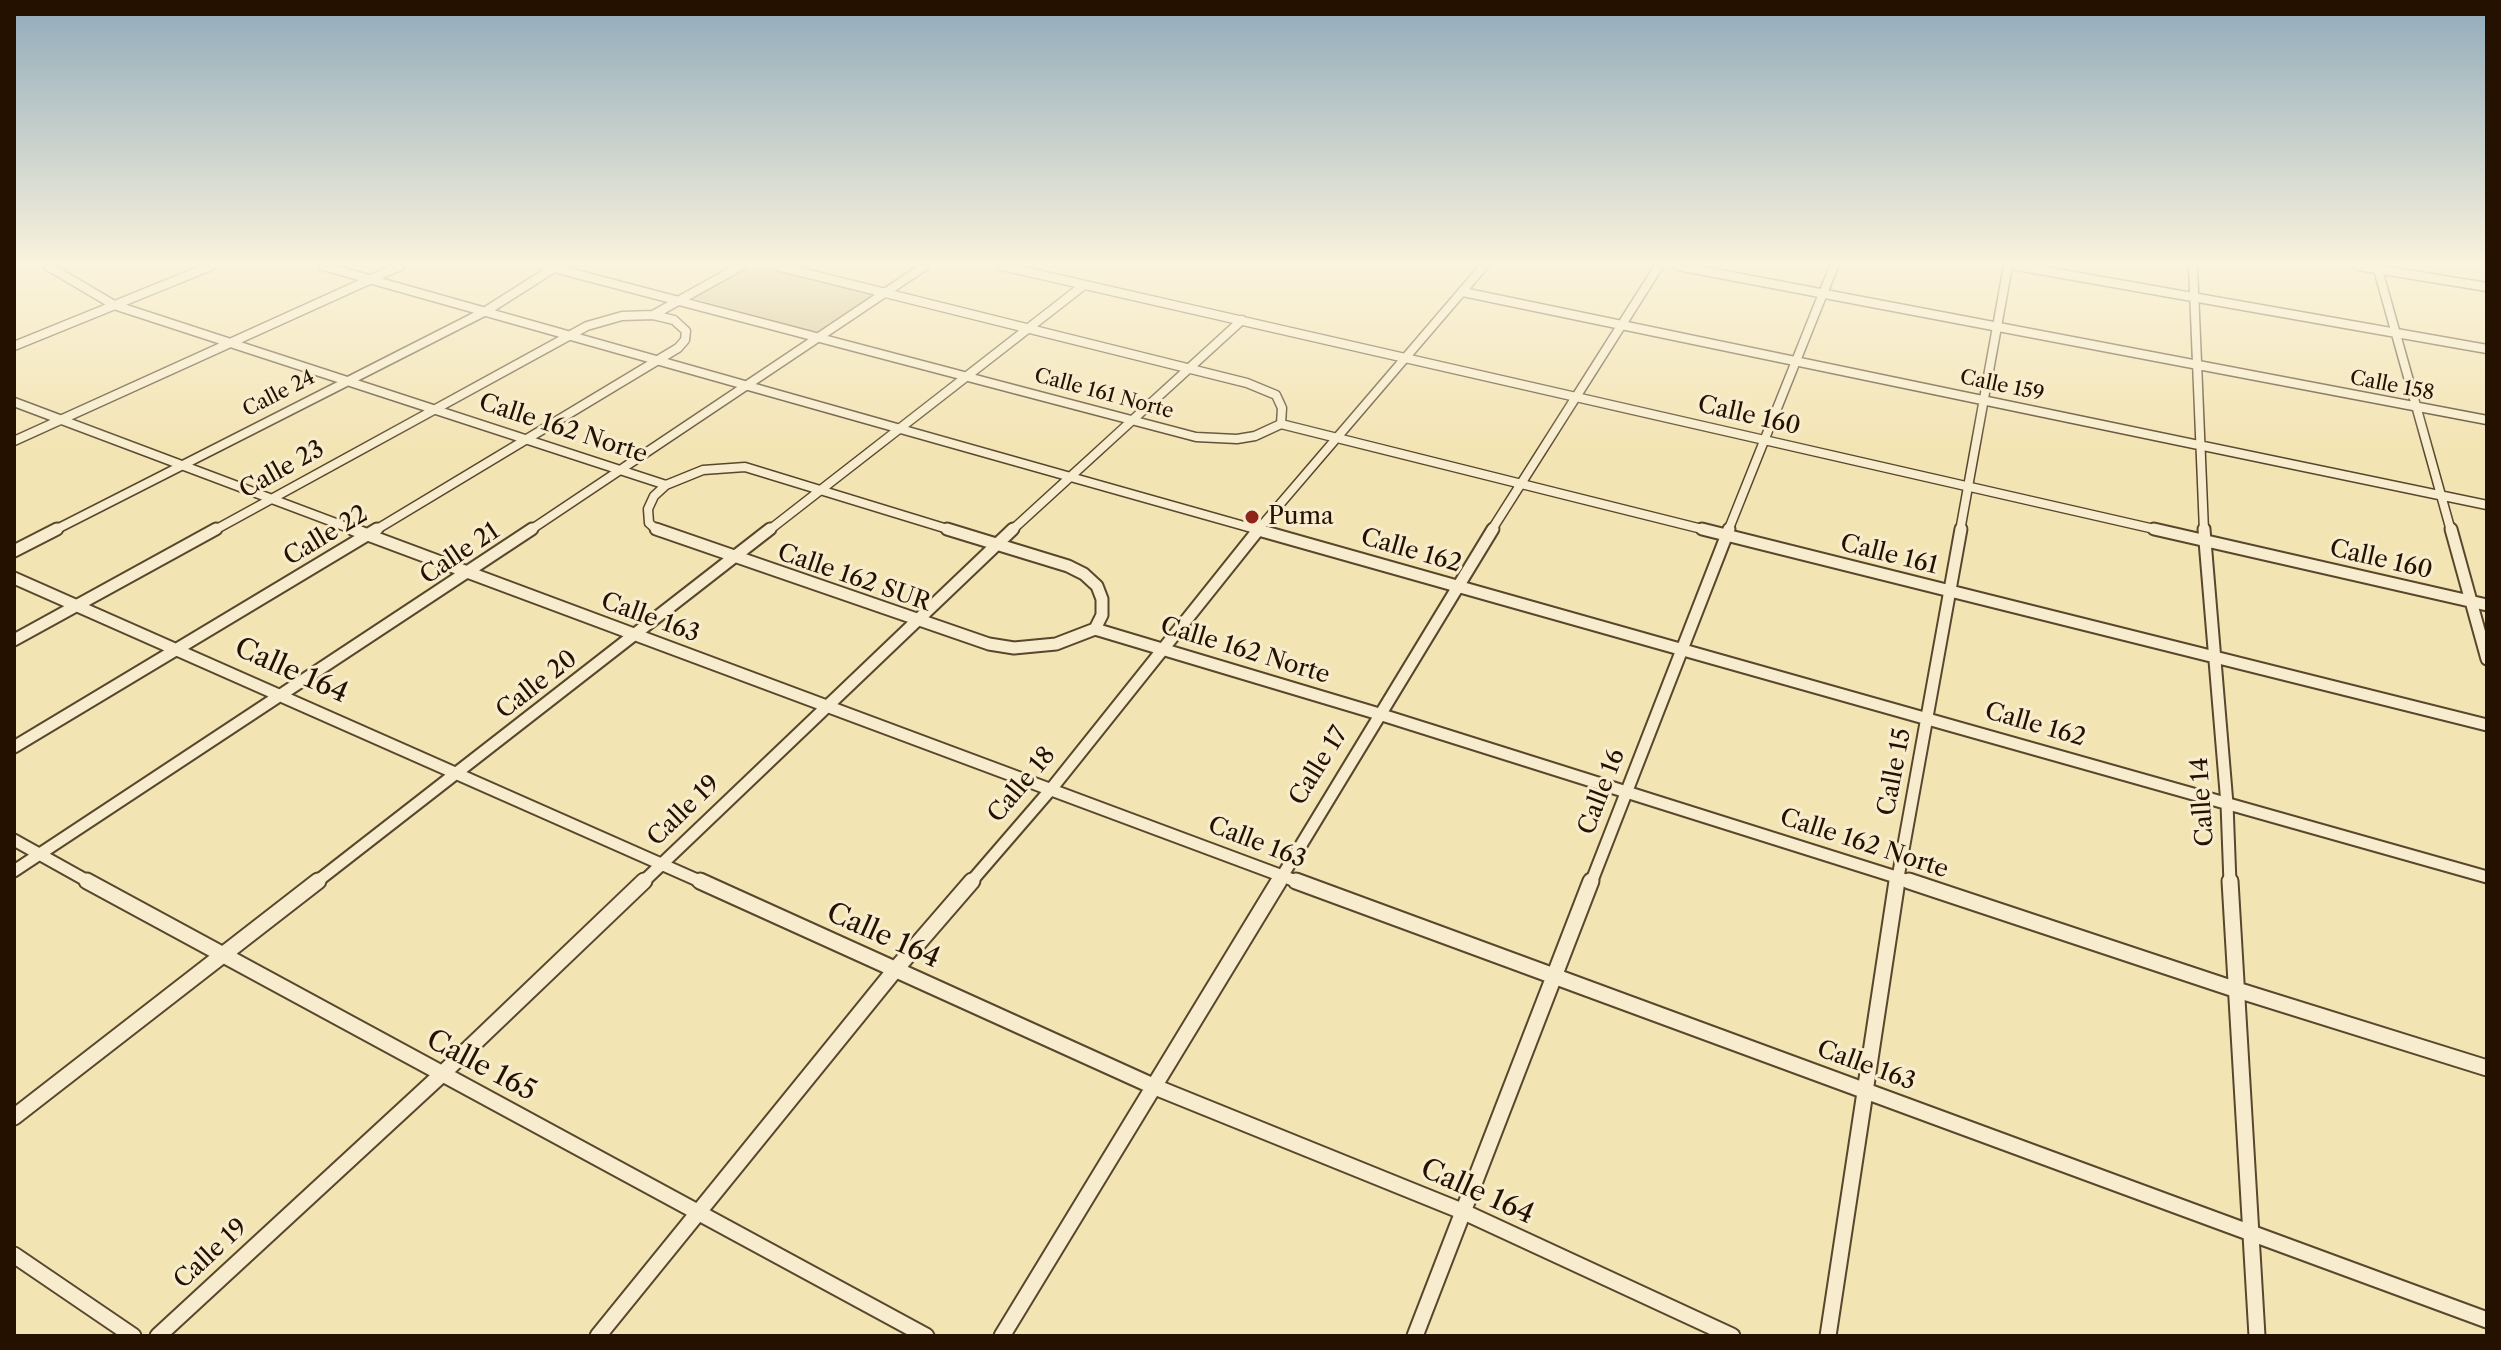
<!DOCTYPE html>
<style>
body{margin:0}
#map{position:relative;width:2501px;height:1350px;overflow:hidden;background:#f3e4b3;font-family:"Libre Caslon Text",serif}
canvas{display:block}
.frame{position:absolute;inset:0;border:16px solid #241100;pointer-events:none}
</style>
<div id="map">
<canvas width="2501" height="1350"></canvas>
<div class="frame"></div>
</div>
<script>
const c = document.querySelector('canvas').getContext('2d');
c.lineJoin = 'round';
function fill(path, color) {
  c.fillStyle = color;
  c.fill(path, 'evenodd');
}
function poly(rows) {
  const path = new Path2D();
  for (const r of rows) {
    path.moveTo(r[0], r[1]);
    for (let i = 2; i < r.length; i += 2) path.lineTo(r[i], r[i + 1]);
  }
  return path;
}
function stroke(path, color, width, dash) {
  c.strokeStyle = color;
  c.lineWidth = width;
  c.lineCap = dash ? 'butt' : 'round';
  c.setLineDash(dash || []);
  c.stroke(path);
}
function write(font, color, halo, rows, align = 'center') {
  c.font = font + ' "Libre Caslon Text",serif';
  c.lineWidth = 6;
  c.setLineDash([]);
  c.textBaseline = 'middle';
  c.strokeStyle = halo;
  c.fillStyle = color;
  for (const [text, x, y, turn = 0] of rows) {
    c.save();
    c.translate(x, y);
    c.rotate((+turn || 0) * Math.PI / 180);
    c.textAlign = isNaN(turn) ? turn : align;
    if (halo) c.strokeText(text, 0, 0);
    c.fillText(text, 0, 0);
    c.restore();
  }
}
const green = poly([
 [747,266,761,266,875,294,816,332,692,298]
]);
const minorFar2 = poly([
 [48,266,114,305,666,485,703,470,745,467,954,531],
 [323,266,1262,531],
 [546,266,1196,437,1237,439,1255,436,1281,424],
 [777,266,1247,383,1276,395,1282,408,1281,424],
 [1002,266,2163,531],
 [1678,266,2487,420],
 [2017,266,2487,349],
 [2193,266,2204,531],
 [2358,266,2487,287],
 [2377,266,2451,531],
 [1463,292,2487,505],
 [653,315,741,266],
 [14,346,211,266],
 [14,402,357,531],
 [1281,424,1710,531],
 [14,441,400,266],
 [53,531,486,311,557,266],
 [213,531,587,326,622,316,653,315,674,320,686,331,685,340,678,348,374,531],
 [529,531,925,266],
 [658,531,649,523,648,509,654,496,666,485],
 [768,531,1084,285],
 [1011,531,1242,320],
 [1257,531,1484,266],
 [1491,531,1659,266],
 [1728,531,1834,266],
 [1960,531,2008,266]
]);
const minorFar1 = poly([
 [352,529,1301,883],
 [656,529,989,644,1014,648,1056,644,1095,629],
 [947,529,1068,566,1084,574,1097,586,1102,599,1102,615,1095,629,1379,714,1915,883],
 [1255,529,2487,877],
 [1702,529,2487,725],
 [2154,529,2487,605],
 [2204,529,2227,804,2230,883],
 [2451,529,2487,659],
 [14,551,57,529],
 [14,578,704,883],
 [14,640,216,529],
 [14,747,377,529],
 [14,840,91,883],
 [14,871,532,529],
 [315,883,770,529],
 [642,883,1013,529],
 [970,883,1052,788,1259,529],
 [1278,883,1493,529],
 [1591,883,1729,529],
 [1897,883,1961,529]
]);
const minor = poly([
 [87,881,926,1336],
 [700,881,1155,1087,1464,1212,1732,1336],
 [1296,881,2487,1320],
 [1909,881,2234,989,2487,1068],
 [2230,881,2257,1336],
 [14,1117,318,881],
 [14,1255,133,1336],
 [158,1336,441,1075,644,881],
 [598,1336,895,970,972,881],
 [1002,1336,1279,881],
 [1415,1336,1591,881],
 [1828,1336,1897,881]
]);
const markers = [
 [1252,517,8,"#8f2418"]
];
const farStreetnames = [
 ["Calle 159",2002,386,12],
 ["Calle 158",2392,386,11],
 ["Calle 24",279,394,-27],
 ["Calle 161 Norte",1104,394,15]
];
const streetNames = [
 ["Calle 160",1749,416,13],
 ["Calle 162 Norte",563,429,18],
 ["Calle 23",282,470,-29],
 ["Calle 22",326,536,-31],
 ["Calle 162",1411,551,16],
 ["Calle 21",460,554,-34],
 ["Calle 161",1889,555,14],
 ["Calle 160",2381,560,13],
 ["Calle 162 SUR",854,578,19],
 ["Calle 163",650,618,20],
 ["Calle 162 Norte",1245,651,17],
 ["Calle 20",537,685,-38],
 ["Calle 162",2035,725,16],
 ["Calle 17",1319,766,-58],
 ["Calle 15",1895,772,-79],
 ["Calle 18",1022,785,-50],
 ["Calle 16",1602,792,-69],
 ["Calle 14",2203,802,-94],
 ["Calle 19",684,811,-44],
 ["Calle 163",1257,843,21],
 ["Calle 162 Norte",1864,844,18],
 ["Calle 163",1866,1066,20],
 ["Calle 19",211,1254,-43]
];
const poiNames = [
 ["Puma",1268,517]
];
const nearStreetnames = [
 ["Calle 164",291,671,24],
 ["Calle 164",883,936,24],
 ["Calle 165",481,1066,28],
 ["Calle 164",1477,1192,24]
];
fill(green, '#d0c095');
stroke(minorFar2, '#58462d', 11);
stroke(minorFar1, '#58462d', 15);
stroke(minor, '#58462d', 19);
stroke(minorFar2, '#f7edce', 8);
stroke(minorFar1, '#f7edce', 11);
stroke(minor, '#f7edce', 15);
const sky = c.createLinearGradient(0, 0, 0, 455);
sky.addColorStop(0, '#90aaba');
sky.addColorStop(0.58, '#faf3dd');
sky.addColorStop(1, '#faf3dd00');
c.fillStyle = sky;
c.fillRect(0, 0, 2501, 455);
for (const [x, y, r, color] of markers) {
  const dot = new Path2D();
  dot.arc(x, y, r, 0, 2 * Math.PI);
  c.fillStyle = color;
  c.fill(dot);
  stroke(dot, '#f7edce', 3);
}
write('20px', '#241100', '#f7edce', farStreetnames);
write('24px', '#241100', '#f7edce', streetNames);
write('24px', '#241100', '#f7edce', poiNames, 'left');
write('28px', '#241100', '#f7edce', nearStreetnames);
</script>
